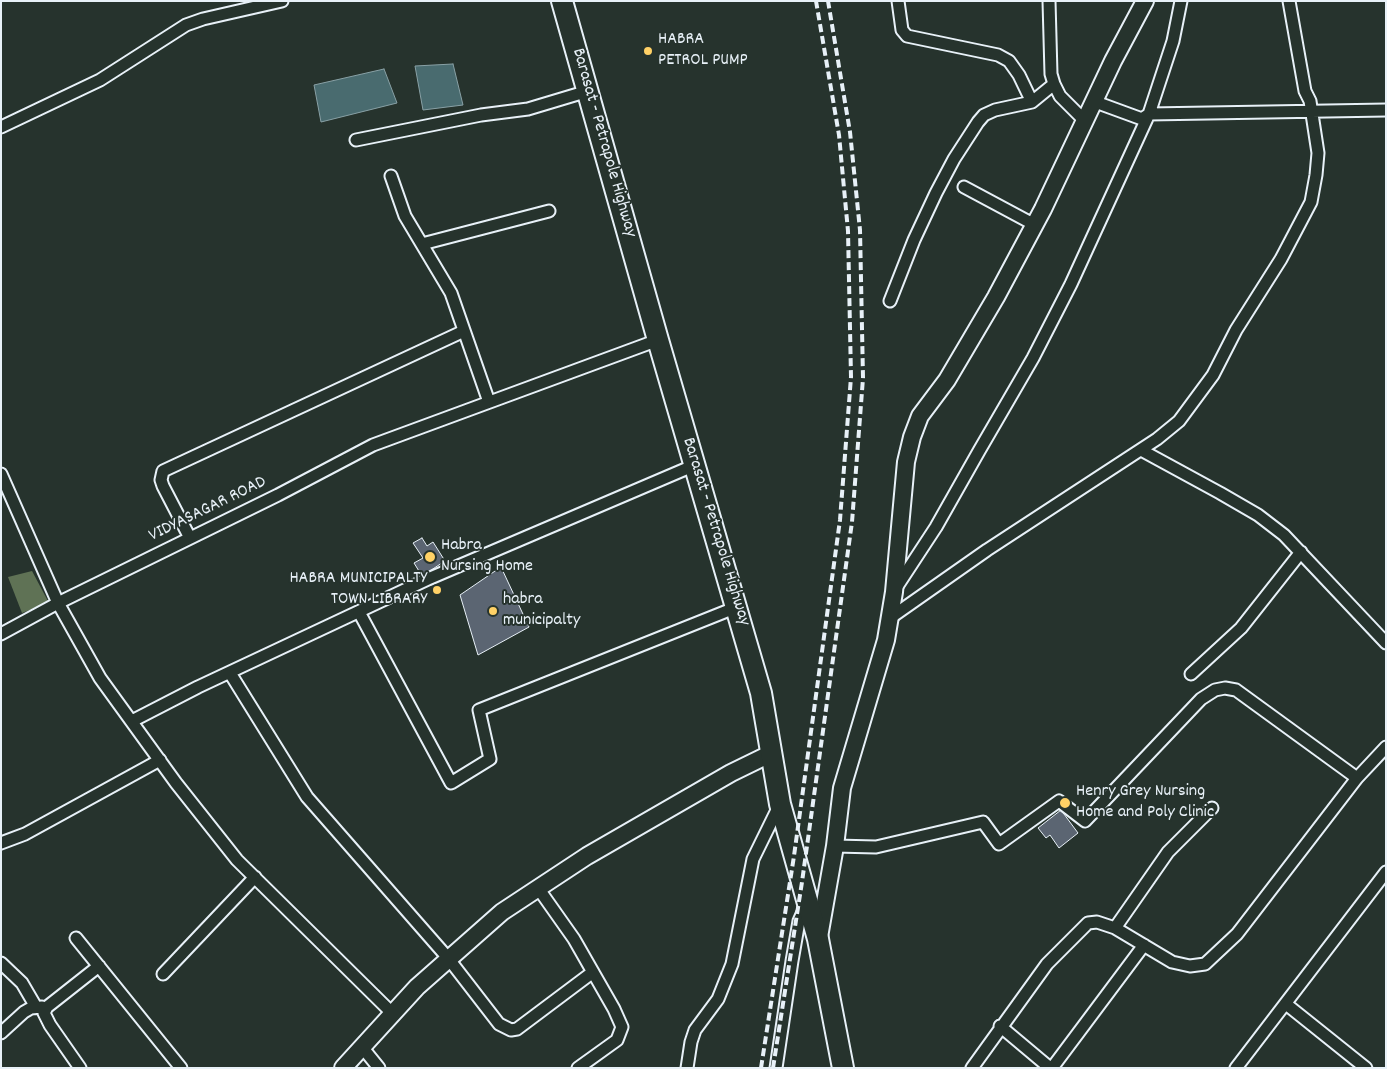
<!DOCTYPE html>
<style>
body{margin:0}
#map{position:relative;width:1387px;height:1069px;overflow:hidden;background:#26332d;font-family:Dekko,sans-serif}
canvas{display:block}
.frame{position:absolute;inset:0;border:2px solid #e8f1f8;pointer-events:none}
</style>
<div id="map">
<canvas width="1387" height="1069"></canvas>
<div class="frame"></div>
</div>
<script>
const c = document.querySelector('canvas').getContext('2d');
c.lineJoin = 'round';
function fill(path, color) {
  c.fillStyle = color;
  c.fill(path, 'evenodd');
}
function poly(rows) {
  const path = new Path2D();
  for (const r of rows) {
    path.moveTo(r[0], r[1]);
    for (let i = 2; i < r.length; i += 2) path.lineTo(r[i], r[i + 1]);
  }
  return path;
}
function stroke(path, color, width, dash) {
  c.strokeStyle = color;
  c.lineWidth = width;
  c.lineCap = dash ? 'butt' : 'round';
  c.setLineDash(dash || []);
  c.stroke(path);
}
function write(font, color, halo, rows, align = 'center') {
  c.font = font + ' Dekko,sans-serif';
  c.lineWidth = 4;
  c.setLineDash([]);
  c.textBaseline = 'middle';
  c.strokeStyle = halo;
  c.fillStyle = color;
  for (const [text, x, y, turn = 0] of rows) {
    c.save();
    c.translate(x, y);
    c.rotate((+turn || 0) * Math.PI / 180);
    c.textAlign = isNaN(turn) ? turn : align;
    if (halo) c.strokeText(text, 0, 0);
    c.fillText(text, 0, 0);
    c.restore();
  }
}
const green = poly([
 [32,571,49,603,22,613,8,577]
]);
const water = poly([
 [453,64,463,105,423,110,415,66,453,64],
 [384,69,397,103,321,122,314,85,384,69]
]);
const building = poly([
 [422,538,427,546,433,542,445,561,422,576,414,563,423,558,413,543,422,538],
 [501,567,529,627,478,655,460,595,501,567],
 [1061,810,1078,833,1059,848,1050,835,1046,838,1038,828,1061,810]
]);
const minor = poly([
 [898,1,902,30,907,36,998,55,1009,61,1019,75,1032,102],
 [1049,1,1051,74,1054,84,1060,96,1085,121],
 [1101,104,1142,119,1149,114,1386,110],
 [1,127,100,80,186,25,203,19,282,1],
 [356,140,481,115,528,109,588,91],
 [391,176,405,216,451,293,489,402],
 [964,187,1035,225],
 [422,244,549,211],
 [890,301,914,240,936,193,954,159,978,122,984,115,995,110,1032,102,1054,84],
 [1141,450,1220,493,1258,515,1284,535,1386,643],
 [1,474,58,603,100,678,176,783,237,860,392,1013],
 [190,538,163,486,161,480,163,471,464,331],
 [896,588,936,527,979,451,1033,358,1071,284,1149,114,1173,41,1181,1],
 [359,612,451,783,490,759,479,710,737,607],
 [890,618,987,550,1157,439,1179,421,1213,375,1236,330,1281,259,1311,202,1316,175,1318,153,1310,101,1305,91,1289,1],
 [1,634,58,603,278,495,373,445,658,340],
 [230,673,307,797,448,958,499,1024,511,1030,517,1029,593,972],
 [1191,674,1241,628,1301,552],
 [132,721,198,687,428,579,695,465],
 [1,843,25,834,160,760],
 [835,846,876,847,983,822,999,844,1059,801,1085,821,1201,699,1215,690,1225,688,1236,690,1357,778],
 [538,888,574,939,614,1009,622,1027,617,1040,578,1068],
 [1115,928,1168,852,1212,808],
 [76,938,181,1068],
 [1,963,22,983,36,1007],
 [163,974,255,877],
 [1286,1004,1366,1068],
 [1000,1026,1050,1068],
 [1,1033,24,1012,31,1008,42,1007],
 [362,1047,379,1068],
 [80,1068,50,1025,44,1013,47,1007,99,966],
 [687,1068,691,1042,695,1030,718,999,732,964,753,859,780,804],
 [776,1068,792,961,799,921,807,903],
 [972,1068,1047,964,1088,923,1097,922,1115,928,1172,962,1190,966,1205,964,1237,934,1357,778,1386,747],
 [1052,1068,1144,945],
 [1236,1068,1386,872]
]);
const secondary = poly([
 [819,937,835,846,842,788,886,640,894,592,906,462,912,437,920,416,947,380,996,297,1043,209,1113,61,1145,1],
 [343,1068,417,987,502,912,587,856,731,773,772,753]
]);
const trunk = poly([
 [562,1,658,340,761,693,780,804,818,939,843,1068]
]);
const rail = poly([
 [761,1068,794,856,840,520,851,377,848,231,839,135,816,1],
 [773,1068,802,882,852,522,863,378,860,230,850,132,828,1]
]);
const markers = [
 [648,51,5,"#ffd166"],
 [430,557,6,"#ffd166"],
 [437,590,5,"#ffd166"],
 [493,611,5,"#ffd166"],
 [1065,803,6,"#ffd166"]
];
const poiNames = [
 ["HABRA",658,41],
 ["PETROL PUMP",658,62],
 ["Habra",441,547],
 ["Nursing Home",441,568],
 ["HABRA MUNICIPALTY",427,580,"right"],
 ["TOWN LIBRARY",427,601,"right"],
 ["habra",503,601],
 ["municipalty",503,622],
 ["Henry Grey Nursing",1076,793],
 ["Home and Poly Clinic",1076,814]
];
const streetNames = [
 ["Barasat - Petrapole Highway",603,143,74],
 ["VIDYASAGAR ROAD",208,510,-26],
 ["Barasat - Petrapole Highway",715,532,73]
];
fill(green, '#5f7255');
fill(water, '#496b6f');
stroke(water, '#89a1a6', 1);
fill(building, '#5b6572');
stroke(building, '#e8f1f8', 1);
stroke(minor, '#e8f1f8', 15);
stroke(secondary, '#e8f1f8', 20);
stroke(trunk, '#e8f1f8', 24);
stroke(minor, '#26332d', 11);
stroke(secondary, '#26332d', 16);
stroke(trunk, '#26332d', 20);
stroke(rail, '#e8f1f8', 4, [8, 4]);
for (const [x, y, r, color] of markers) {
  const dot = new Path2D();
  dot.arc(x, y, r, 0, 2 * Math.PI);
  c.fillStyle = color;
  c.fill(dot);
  stroke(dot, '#26332d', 2);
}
write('18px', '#e8f1f8', '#26332d', poiNames, 'left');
write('18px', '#e8f1f8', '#26332d', streetNames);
</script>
